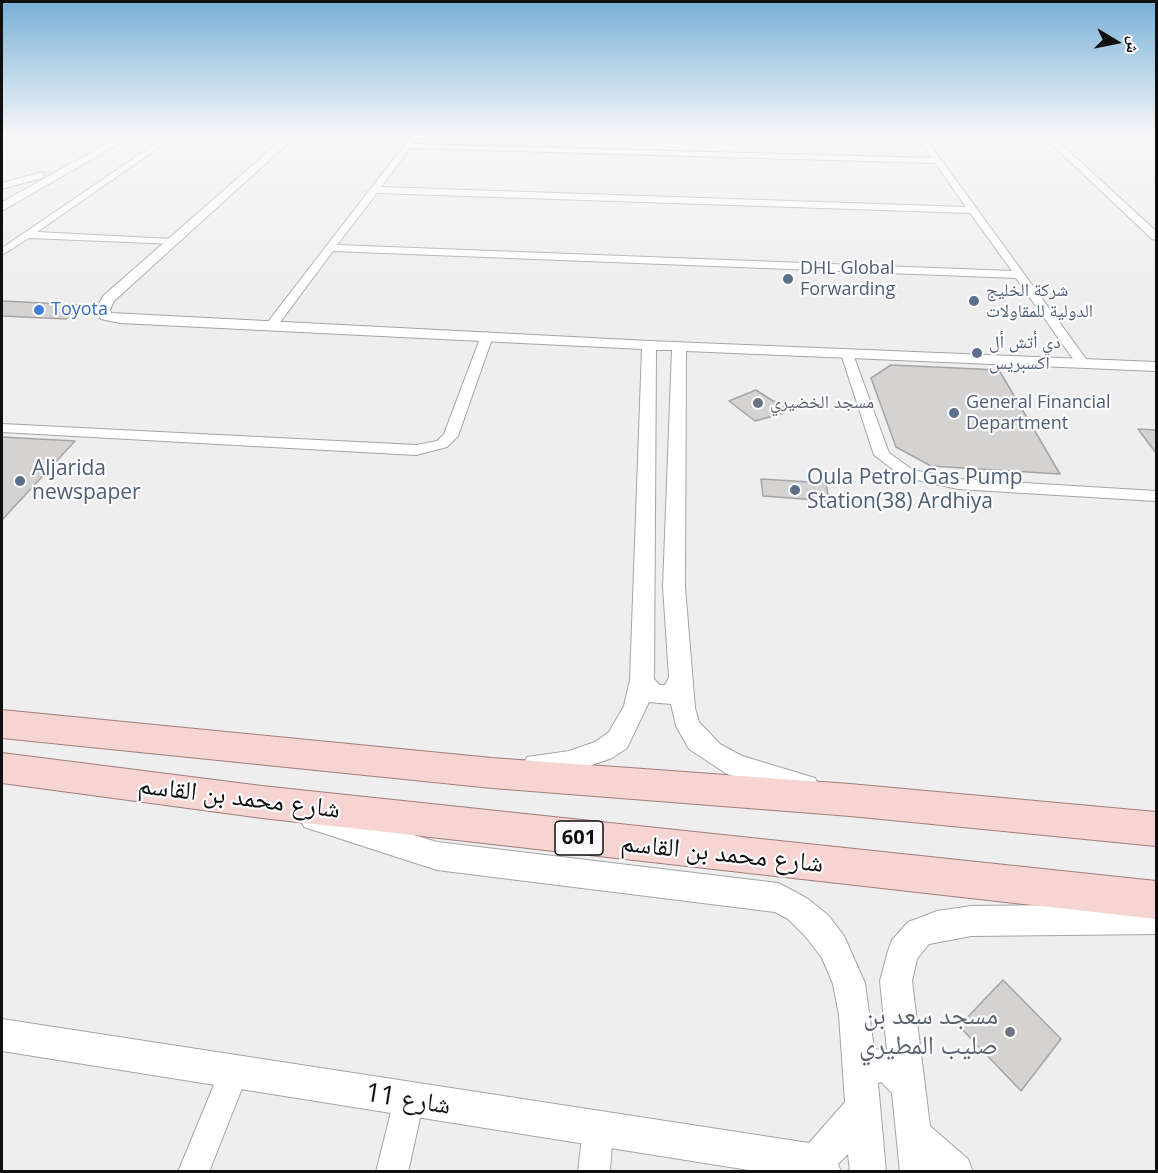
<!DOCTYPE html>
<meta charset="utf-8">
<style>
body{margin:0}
#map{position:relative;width:1158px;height:1173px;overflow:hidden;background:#eeeeef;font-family:"Open Sans","Noto Naskh Arabic",sans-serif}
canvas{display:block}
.frame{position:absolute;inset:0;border:3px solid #0f0f0f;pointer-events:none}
.north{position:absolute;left:1086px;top:12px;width:60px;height:60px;-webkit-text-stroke:4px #fbfbfd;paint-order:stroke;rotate:100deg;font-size:16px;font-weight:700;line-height:24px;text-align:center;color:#0f0f0f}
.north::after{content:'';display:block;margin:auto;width:21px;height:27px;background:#0f0f0f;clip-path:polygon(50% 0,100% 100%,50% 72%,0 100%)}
</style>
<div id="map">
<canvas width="1158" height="1173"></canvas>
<div class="frame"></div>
<div class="north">ش</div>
</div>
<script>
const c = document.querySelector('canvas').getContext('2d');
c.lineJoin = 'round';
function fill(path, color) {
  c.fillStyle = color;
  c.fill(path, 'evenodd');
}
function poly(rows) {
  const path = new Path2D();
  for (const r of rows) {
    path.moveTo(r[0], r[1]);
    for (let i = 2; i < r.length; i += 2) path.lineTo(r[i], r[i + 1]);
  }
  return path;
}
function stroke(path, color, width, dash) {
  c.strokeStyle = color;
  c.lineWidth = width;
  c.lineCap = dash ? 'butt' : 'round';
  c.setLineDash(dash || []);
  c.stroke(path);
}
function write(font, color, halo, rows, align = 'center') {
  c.font = font + ' "Open Sans","Noto Naskh Arabic",sans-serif';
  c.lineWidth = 4.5;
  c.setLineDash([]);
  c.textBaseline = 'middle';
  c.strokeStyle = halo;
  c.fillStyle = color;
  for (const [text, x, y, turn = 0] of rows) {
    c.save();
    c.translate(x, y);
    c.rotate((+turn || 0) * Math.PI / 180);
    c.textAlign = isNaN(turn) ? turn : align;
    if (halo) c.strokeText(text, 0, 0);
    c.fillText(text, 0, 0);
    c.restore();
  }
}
const building = poly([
 [2,301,83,305,66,319,2,316,2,301],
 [891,365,999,370,1060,474,931,466,896,447,871,378,891,365],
 [756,390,773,401,788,406,778,411,784,413,755,421,729,401,756,390],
 [1138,429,1156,430,1156,453,1138,429],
 [2,437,75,441,2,520,2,437],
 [761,479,826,483,829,501,763,496,761,479],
 [1003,980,1061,1039,1021,1091,959,1026,1003,980]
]);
const minor = poly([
 [168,135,177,135,37,232,172,239,177,242,176,244,29,238,2,255,2,248,168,135],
 [412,135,419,136,413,144,932,158,915,135,923,135,1089,363,1088,366,1078,366,1016,278,333,251,275,329,267,329,267,323,412,135],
 [410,148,935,163,966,207,381,187,410,148],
 [377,193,970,213,1012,271,337,245,377,193],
 [42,172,45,177,2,189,2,183,42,172],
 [487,332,493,336,458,436,447,447,416,455,2,432,2,424,416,445,437,441,444,434,481,336,487,332],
 [847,350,853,354,889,453,913,470,958,479,1156,491,1156,501,958,489,903,477,874,455,841,354,847,350],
 [233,1058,243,1063,248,1073,209,1172,178,1172,223,1063,233,1058],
 [409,1085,419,1090,424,1100,408,1172,376,1172,394,1100,399,1090,409,1085],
 [598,1113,609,1117,613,1128,610,1172,578,1172,583,1128,587,1117,598,1113]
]);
const tertiary = poly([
 [287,135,297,135,114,301,110,310,111,313,649,341,1156,362,1156,371,686,351,685,587,695,708,699,722,720,744,742,756,815,778,819,787,815,796,806,799,727,774,689,749,676,726,671,704,649,702,627,748,612,758,569,773,536,777,527,773,523,765,527,757,569,751,595,742,609,732,624,706,630,680,642,349,120,323,101,319,96,310,103,296,287,135],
 [656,350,672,350,663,587,669,677,665,685,660,685,654,679,656,350],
 [1042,135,1051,135,1156,231,1156,240,1152,239,1042,135],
 [314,805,437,842,778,883,788,888,808,899,828,915,844,936,865,983,874,1049,887,1050,880,981,888,951,892,940,908,922,919,918,937,911,971,906,1156,904,1156,934,971,936,929,944,917,959,912,981,930,1126,968,1159,973,1172,900,1172,892,1093,881,1082,878,1083,886,1172,850,1172,848,1154,838,1164,841,1172,761,1172,2,1051,2,1019,809,1143,845,1102,839,1015,833,984,822,958,806,937,788,919,775,912,437,870,304,827,300,818,304,809,314,805]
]);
const secondary = poly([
 [122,135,134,135,2,211,2,202,122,135]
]);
const primary = poly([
 [2,710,492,758,850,784,1156,812,1156,846,850,816,492,788,2,738,2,710],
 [2,753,262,786,1156,881,1156,919,262,818,2,783,2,753]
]);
const markers = [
 [788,279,6,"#5c6f8a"],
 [974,301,6,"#5c6f8a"],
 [39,310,6,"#3f7fe0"],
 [977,353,6,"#5c6f8a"],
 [758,403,6,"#6b7280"],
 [954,413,6,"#5c6f8a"],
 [20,481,6,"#5c6f8a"],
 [795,490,6,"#5c6f8a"],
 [1010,1032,6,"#6b7280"]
];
const farServicenames = [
 ["DHL Global",800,269],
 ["Forwarding",800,290],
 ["شركة الخليج",986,291],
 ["الدولية للمقاولات",986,312],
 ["دي أتش أل",989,343],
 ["اكسبريس",989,364],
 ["General Financial",966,403],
 ["Department",966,424]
];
const farShopnames = [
 ["Toyota",51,310]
];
const farWorshipnames = [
 ["مسجد الخضيري",770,403]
];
const shields = [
 [579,838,48]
];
const shieldNames = [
 ["601",579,838]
];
const serviceNames = [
 ["Aljarida",32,469],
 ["newspaper",32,493],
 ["Oula Petrol Gas Pump",807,478],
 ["Station(38) Ardhiya",807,502]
];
const nearStreetnames = [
 ["شارع محمد بن القاسم",239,798,7],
 ["شارع محمد بن القاسم",722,854,6],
 ["شارع 11",408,1100,9]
];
const nearWorshipnames = [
 ["مسجد سعد بن",998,1017],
 ["صليب المطيري",998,1047]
];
fill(building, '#d5d3d2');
stroke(building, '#a6a4a3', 1.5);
stroke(minor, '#a4a4a6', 2);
stroke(tertiary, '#a4a4a6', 2);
stroke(secondary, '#a4a4a6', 2);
stroke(primary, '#a07d79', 2);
fill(minor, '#fff');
fill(tertiary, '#fff');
fill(secondary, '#fff');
fill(primary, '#f5d4d1');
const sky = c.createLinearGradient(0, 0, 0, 299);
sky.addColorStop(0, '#77b0d7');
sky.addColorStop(0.45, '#f7f7f8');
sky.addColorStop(1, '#f7f7f800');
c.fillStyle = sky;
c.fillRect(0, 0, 1158, 299);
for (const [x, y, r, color] of markers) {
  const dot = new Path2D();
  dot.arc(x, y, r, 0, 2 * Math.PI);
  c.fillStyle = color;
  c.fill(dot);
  stroke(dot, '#fbfbfd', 2);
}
write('18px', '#4e5e75', '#fbfbfd', farServicenames, 'left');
write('18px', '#366cbe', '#fbfbfd', farShopnames, 'left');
write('18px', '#5b616d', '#fbfbfd', farWorshipnames, 'left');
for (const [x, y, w] of shields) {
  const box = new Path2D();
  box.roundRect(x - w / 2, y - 17, w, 34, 4.5);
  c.fillStyle = '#fbfbfd';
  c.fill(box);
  stroke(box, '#0f0f0f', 1.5);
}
write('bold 20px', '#0f0f0f', null, shieldNames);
write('21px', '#4e5e75', '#fbfbfd', serviceNames, 'left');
write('26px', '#0f0f0f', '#fbfbfd', nearStreetnames);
write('26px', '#5b616d', '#fbfbfd', nearWorshipnames, 'right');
</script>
